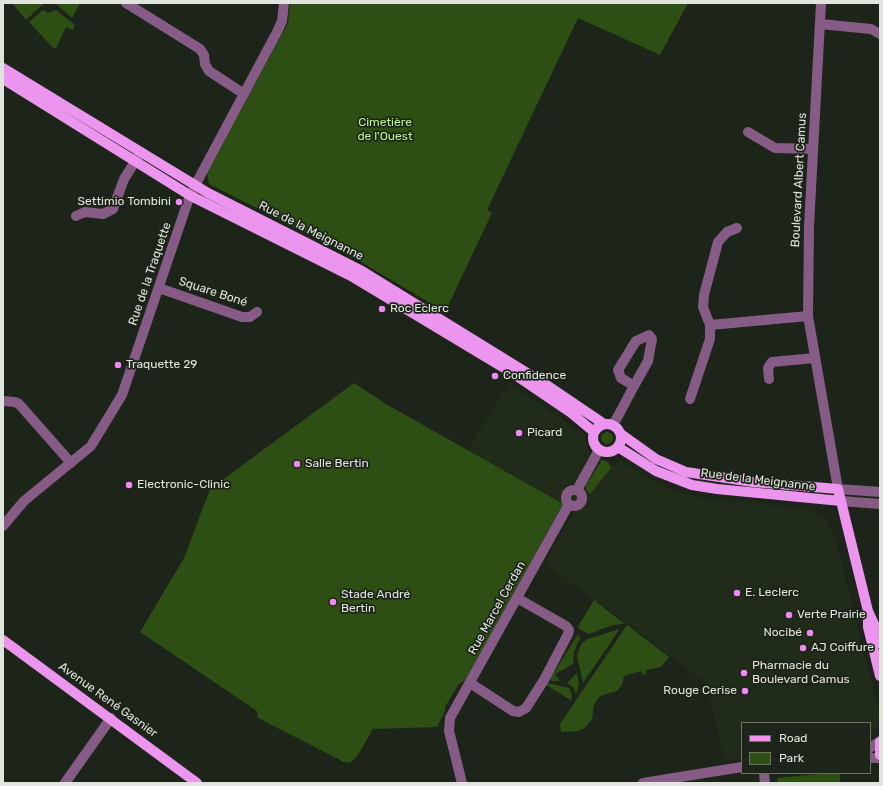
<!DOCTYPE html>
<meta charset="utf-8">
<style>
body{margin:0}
#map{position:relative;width:883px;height:786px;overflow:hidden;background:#1d2419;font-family:Rubik,sans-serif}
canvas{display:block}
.frame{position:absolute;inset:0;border:4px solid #dfe4dc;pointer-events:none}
.legend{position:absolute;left:741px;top:722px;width:130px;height:52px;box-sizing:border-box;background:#1d2419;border:1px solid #6b7167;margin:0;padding:5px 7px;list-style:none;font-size:12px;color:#dfe4dc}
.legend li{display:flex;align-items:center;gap:8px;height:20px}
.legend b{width:20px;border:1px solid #6b7167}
</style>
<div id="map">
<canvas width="883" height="786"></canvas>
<div class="frame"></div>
<ul class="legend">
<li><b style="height:5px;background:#ec95ee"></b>Road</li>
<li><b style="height:11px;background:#2d4f14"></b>Park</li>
</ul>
</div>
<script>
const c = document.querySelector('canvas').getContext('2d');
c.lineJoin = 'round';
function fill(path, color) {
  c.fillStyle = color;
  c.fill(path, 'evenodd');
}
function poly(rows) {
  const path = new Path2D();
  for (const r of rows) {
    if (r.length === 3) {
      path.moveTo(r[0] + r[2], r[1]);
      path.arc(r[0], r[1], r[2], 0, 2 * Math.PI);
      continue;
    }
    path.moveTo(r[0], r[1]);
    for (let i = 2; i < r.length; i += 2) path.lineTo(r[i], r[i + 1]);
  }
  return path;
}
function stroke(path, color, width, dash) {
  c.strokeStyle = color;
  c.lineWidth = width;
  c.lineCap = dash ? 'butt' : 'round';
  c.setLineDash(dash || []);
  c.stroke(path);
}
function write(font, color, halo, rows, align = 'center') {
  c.font = font + ' Rubik,sans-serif';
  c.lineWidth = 3.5;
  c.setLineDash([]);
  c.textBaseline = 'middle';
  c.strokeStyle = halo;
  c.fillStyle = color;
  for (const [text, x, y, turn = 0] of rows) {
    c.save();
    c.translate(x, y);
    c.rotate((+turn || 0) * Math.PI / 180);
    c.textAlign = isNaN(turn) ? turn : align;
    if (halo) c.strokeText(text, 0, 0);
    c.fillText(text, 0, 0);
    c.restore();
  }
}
const built = poly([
 [509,383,585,435,590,454,612,464,622,462,661,485,676,491,702,498,809,509,825,519,830,524,835,537,880,715,879,724,871,737,870,723,742,723,742,759,724,761,707,684,545,563,574,511,467,450]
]);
const green = poly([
 [12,3,42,3,42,5,26,20],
 [55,3,80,3,72,18],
 [290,3,688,3,660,55,578,18,487,210,492,213,445,312,346,253,209,184,207,174,288,23],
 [43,10,48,13,56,10,75,25,73,30,66,27,56,48,53,48,29,22],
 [354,383,386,404,563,504,466,679,458,685,445,707,445,711,437,727,373,729,358,755,350,763,344,762,258,718,257,711,140,632,184,558,210,489],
 [607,438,6],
 [602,460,608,462,611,468,590,494,586,490,586,485],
 [594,600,622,622,624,624,613,625,589,634,581,630,578,627],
 [627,625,669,657,661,667,646,670,646,674,642,675,641,671,624,676,622,685,617,691,600,696,594,704,592,719,586,727,578,731,561,732,560,724],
 [619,629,619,630,583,683,577,656,581,644,588,639],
 [578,634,580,638,574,652,573,664,555,674,560,681,552,681,550,679],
 [577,673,579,684,576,694,573,687,567,683],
 [547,683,569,688,572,695,571,700,546,685],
 [829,773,840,773,840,783,777,783,778,778]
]);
const minor = poly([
 [126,3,200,49,204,55,205,64,209,71,244,94],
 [821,3,809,226,808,316,838,489,880,492],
 [820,24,871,29,880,34],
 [748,132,775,148,813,149],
 [76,216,85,212,103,214,113,209,124,179,141,152],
 [159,288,242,317,250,317,257,312],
 [710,325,808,316],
 [769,379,768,368,772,362,815,358],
 [690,399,710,339,710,325,703,307,704,295,718,242,727,232,737,228],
 [3,401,15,402,19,404,71,463],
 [613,424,617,418,634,386,648,361,652,339,649,335,636,341,618,370,621,378,634,386],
 [574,498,8],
 [577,490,599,450],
 [841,501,880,504],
 [3,526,24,501,91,446,122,395,188,201,198,180,277,32,282,21,284,3],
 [470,683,513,711,519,712,526,708,544,680,568,634,569,630,566,626,517,598],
 [870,748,880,741],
 [870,758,880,758],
 [764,773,765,783],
 [65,783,111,718],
 [462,783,449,731,450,718,569,504],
 [643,783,742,767]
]);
const major = poly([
 [3,68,208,193,362,271,545,384,604,424],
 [3,79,191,196,351,276,514,374,570,412,594,432],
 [607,438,14],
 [621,434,656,459,686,472,753,482,838,489,868,611,875,626,880,643],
 [618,447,656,471,692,485,717,489,841,501],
 [868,615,868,627,880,676],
 [3,640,197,783],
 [880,742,880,755]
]);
const markers = [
 [179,202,4,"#f18af4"],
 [382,309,4,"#f18af4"],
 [118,365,4,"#f18af4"],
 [495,376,4,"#f18af4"],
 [519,433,4,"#f18af4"],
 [297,464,4,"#f18af4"],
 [129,485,4,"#f18af4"],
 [737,593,4,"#f18af4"],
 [333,602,4,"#f18af4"],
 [789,615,4,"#f18af4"],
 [810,633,4,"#f18af4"],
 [803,648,4,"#f18af4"],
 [744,673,4,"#f18af4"],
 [745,691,4,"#f18af4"]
];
const parkNames = [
 ["Cimetière",385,123],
 ["de l'Ouest",385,137]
];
const streetNames = [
 ["Boulevard Albert Camus",799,180,-87],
 ["Rue de la Meignanne",311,231,27],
 ["Rue de la Traquette",150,274,-71],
 ["Square Boné",213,292,18],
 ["Rue de la Meignanne",758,480,7],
 ["Rue Marcel Cerdan",497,608,-61],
 ["Avenue René Gasnier",108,700,36]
];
const poiNames = [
 ["Settimio Tombini",171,202,"right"],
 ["Roc Eclerc",390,309],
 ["Traquette 29",126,365],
 ["Confidence",503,376],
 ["Picard",527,433],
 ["Salle Bertin",305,464],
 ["Electronic-Clinic",137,485],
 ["E. Leclerc",745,593],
 ["Stade André",341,595],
 ["Bertin",341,609],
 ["Verte Prairie",797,615],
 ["Nocibé",802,633,"right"],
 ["AJ Coiffure",811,648],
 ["Pharmacie du",752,666],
 ["Boulevard Camus",752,680],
 ["Rouge Cerise",737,691,"right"]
];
fill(built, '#202b1a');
fill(green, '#2d4f14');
stroke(minor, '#865c86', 10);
stroke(major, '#ec95ee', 10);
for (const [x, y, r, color] of markers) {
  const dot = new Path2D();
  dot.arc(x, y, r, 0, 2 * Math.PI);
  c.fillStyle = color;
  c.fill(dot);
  stroke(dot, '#1d2419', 1.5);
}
write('12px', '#b6f88f', '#1d2419', parkNames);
write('12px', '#dfe4dc', '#1d2419', streetNames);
write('12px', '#dfe4dc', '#1d2419', poiNames, 'left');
</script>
